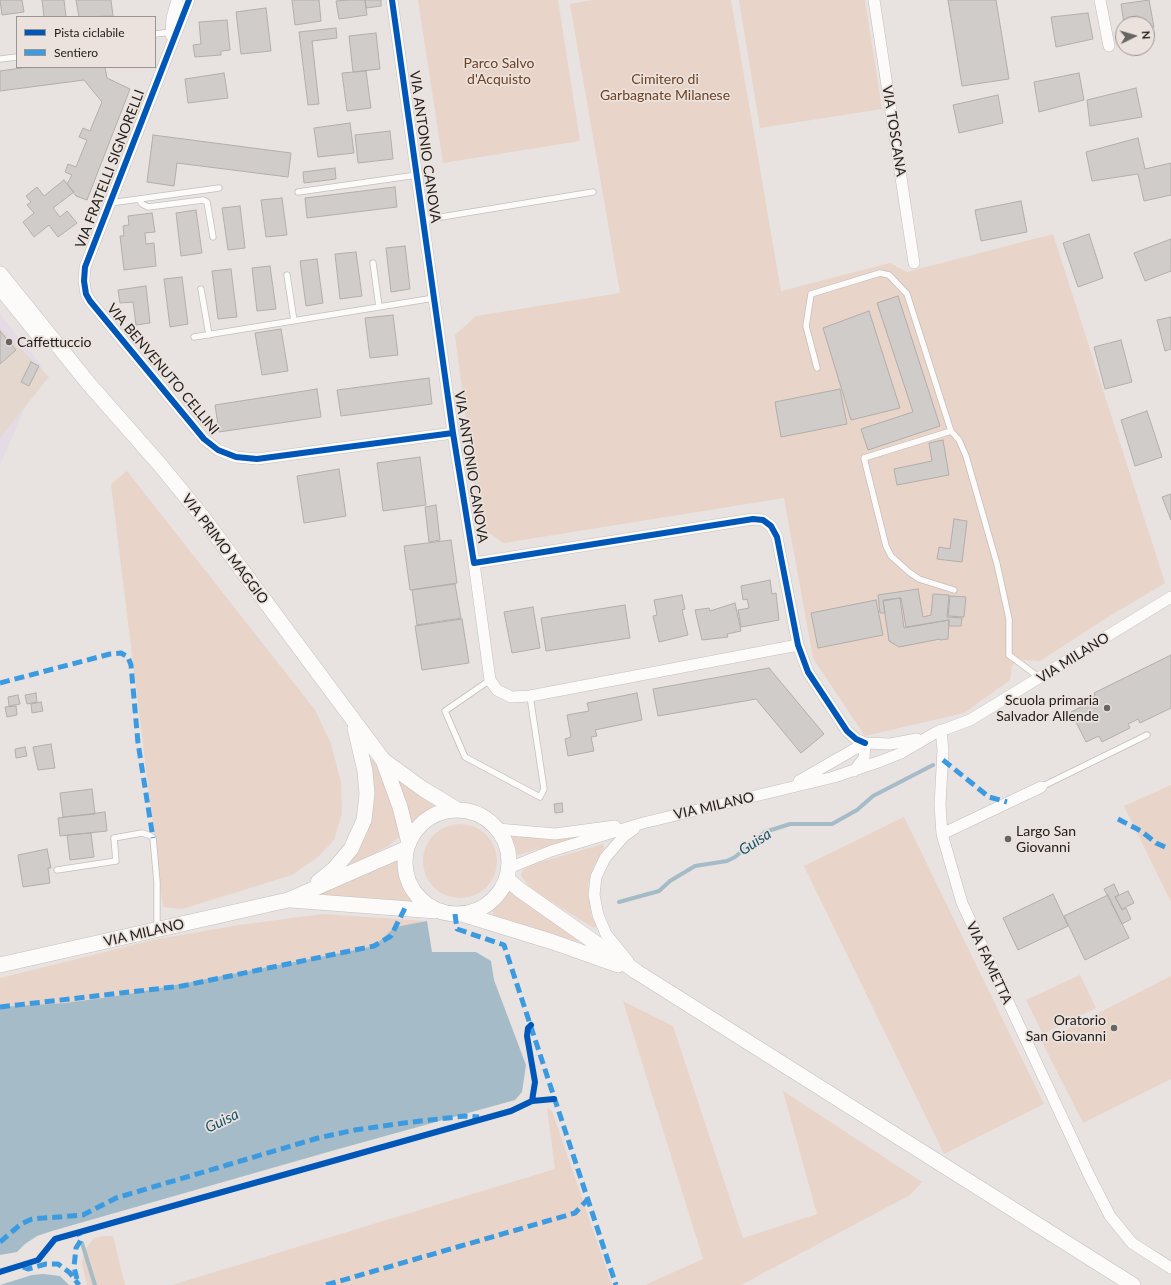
<!DOCTYPE html>
<style>
body{margin:0}
#map{position:relative;width:1171px;height:1285px;overflow:hidden;background:#e8e3e0;font-family:Lato,sans-serif}
canvas{display:block}
.legend{position:absolute;left:16px;top:16px;width:140px;height:52px;box-sizing:border-box;background:#ebe2dd;border:1px solid #9b9491;margin:0;padding:5px 7px;list-style:none;font-size:12px;color:#23201e}
.legend li{display:flex;align-items:center;gap:8px;height:20px}
.legend b{width:20px;border:1px solid #9b9491}
.north{position:absolute;left:1115px;top:16px;width:40px;height:40px;box-sizing:border-box;background:#ebe2dd;border:1px solid #9b9491;border-radius:50%;rotate:85deg;font-size:11px;font-weight:700;line-height:16px;text-align:center;color:#23201e}
.north::after{content:'';display:block;margin:auto;width:14px;height:18px;background:#686462;clip-path:polygon(50% 0,100% 100%,50% 72%,0 100%)}
</style>
<div id="map">
<canvas width="1171" height="1285"></canvas>
<ul class="legend">
<li><b style="height:5px;background:#0057b8"></b>Pista ciclabile</li>
<li><b style="height:5px;background:#3c9be0"></b>Sentiero</li>
</ul>
<div class="north">N</div>
</div>
<script>
const c = document.querySelector('canvas').getContext('2d');
c.lineJoin = 'round';
function fill(path, color) {
  c.fillStyle = color;
  c.fill(path, 'evenodd');
}
function poly(rows) {
  const path = new Path2D();
  for (const r of rows) {
    if (r.length === 3) {
      path.moveTo(r[0] + r[2], r[1]);
      path.arc(r[0], r[1], r[2], 0, 2 * Math.PI);
      continue;
    }
    path.moveTo(r[0], r[1]);
    for (let i = 2; i < r.length; i += 2) path.lineTo(r[i], r[i + 1]);
  }
  return path;
}
function stroke(path, color, width, dash) {
  c.strokeStyle = color;
  c.lineWidth = width;
  c.lineCap = dash ? 'butt' : 'round';
  c.setLineDash(dash || []);
  c.stroke(path);
}
function write(font, color, halo, rows, align = 'center') {
  c.font = font + ' Lato,sans-serif';
  c.lineWidth = 3.5;
  c.setLineDash([]);
  c.textBaseline = 'middle';
  c.strokeStyle = halo;
  c.fillStyle = color;
  for (const [text, x, y, turn = 0] of rows) {
    c.save();
    c.translate(x, y);
    c.rotate((+turn || 0) * Math.PI / 180);
    c.textAlign = isNaN(turn) ? turn : align;
    if (halo) c.strokeText(text, 0, 0);
    c.fillText(text, 0, 0);
    c.restore();
  }
}
const commercial = poly([
 [0,314,43,367,0,465]
]);
const industrial = poly([
 [0,328,49,377,0,438]
]);
const green = poly([
 [418,0,558,0,580,141,443,163],
 [593,0,731,0,781,291,890,263,907,272,1053,234,1165,583,1108,617,1040,661,1023,660,1016,661,1012,666,1010,680,964,713,865,736,813,658,784,498,504,543,480,527,455,335,476,316,620,293,570,4],
 [739,0,865,0,882,109,760,128],
 [127,471,315,710,331,744,341,782,342,813,334,840,318,857,292,875,182,909,163,907,111,484],
 [372,759,381,773,397,823,399,837,388,846,352,866,350,864,367,834,374,803,373,781,368,760],
 [398,777,439,805,424,813,413,826,410,825,395,779],
 [1171,785,1171,902,1124,806],
 [904,817,1044,1104,944,1154,804,866],
 [460,861,37],
 [583,835,584,836,518,855,512,836,554,839],
 [603,844,604,848,594,866,588,884,591,915,597,925,594,928,542,896,528,885,521,875,523,870,531,865],
 [400,855,400,867,403,881,409,894,419,902,370,898,324,899,321,896,323,890,363,876],
 [510,890,583,943,493,915,493,909,500,904],
 [323,914,427,921,395,927,374,946,335,954,124,995,65,1003,0,1007,0,978,153,940,239,925],
 [1080,975,1096,1008,1043,1034,1026,1000],
 [1171,976,1171,1079,1083,1123,1042,1042],
 [623,1001,673,1026,743,1238,817,1214,783,1091,922,1182,910,1195,741,1285,645,1285,703,1259],
 [547,1108,552,1111,612,1285,172,1285,555,1169],
 [103,1236,113,1236,125,1285,87,1285,82,1263,84,1251,94,1238]
]);
const water = poly([
 [427,921,432,952,476,952,491,961,494,980,526,1065,522,1092,515,1100,335,1150,52,1231,37,1236,25,1244,17,1252,0,1255,0,1007,65,1003,124,995,335,954,374,946,395,927],
 [43,1274,60,1276,69,1285,0,1285,32,1275]
]);
const stream = poly([
 [619,902,659,891,670,881,695,866,727,861,735,857,765,832,790,824,832,824,857,810,873,796,933,765],
 [82,1243,95,1285]
]);
const building = poly([
 [0,0,22,0,24,12,2,15,0,0],
 [42,0,64,0,66,17,44,17,42,0],
 [76,0,111,0,113,16,79,17,76,0],
 [292,0,319,0,321,21,295,25,292,0],
 [348,0,365,0,367,15,339,19,336,1,348,0],
 [365,0,381,0,381,6,366,8,365,0],
 [948,0,996,0,1009,79,962,86,948,0],
 [1149,0,1154,27,1147,28,1147,24,1124,24,1121,4,1149,0],
 [266,8,271,51,241,54,236,12,266,8],
 [1088,13,1093,39,1056,47,1051,17,1088,13],
 [227,20,230,50,221,51,221,55,195,57,193,45,201,44,199,22,227,20],
 [336,28,337,38,312,41,319,104,308,105,299,32,336,28],
 [376,33,380,69,353,72,349,36,376,33],
 [29,67,105,67,107,78,130,89,87,200,76,196,67,184,72,175,65,172,68,164,76,167,87,140,79,137,83,128,90,131,102,102,84,80,0,91,0,71,29,67],
 [366,71,371,108,347,111,342,73,366,71],
 [224,73,228,98,188,103,185,79,224,73],
 [1079,73,1084,100,1039,112,1034,82,1079,73],
 [1136,88,1142,117,1090,126,1087,100,1136,88],
 [998,95,1003,123,959,133,953,105,998,95],
 [350,123,354,153,318,157,314,128,350,123],
 [390,131,393,159,358,163,355,135,390,131],
 [153,135,291,153,288,177,177,163,174,186,147,182,153,135],
 [1138,138,1145,169,1171,163,1171,195,1144,201,1138,174,1092,181,1086,152,1138,138],
 [335,168,336,179,304,183,303,172,335,168],
 [64,180,74,192,53,208,60,217,67,211,77,223,58,237,49,225,34,237,23,222,34,213,27,205,31,202,26,196,37,187,44,196,64,180],
 [395,187,397,207,307,218,305,198,395,187],
 [282,198,287,235,266,237,261,200,282,198],
 [1021,201,1027,232,981,241,975,210,1021,201],
 [240,206,245,248,228,250,222,208,240,206],
 [196,210,202,253,181,256,176,213,196,210],
 [152,213,155,232,145,233,146,244,154,243,156,266,124,270,120,236,124,236,123,226,129,225,128,216,152,213],
 [1089,234,1103,278,1078,287,1063,243,1089,234],
 [1171,239,1171,271,1145,281,1134,253,1171,239],
 [405,246,410,289,391,292,386,248,405,246],
 [356,252,362,296,340,299,335,254,356,252],
 [317,259,323,303,306,306,300,261,317,259],
 [270,266,276,309,257,311,252,268,270,266],
 [231,269,237,317,218,319,212,271,231,269],
 [182,277,188,324,170,327,164,279,182,277],
 [146,286,150,323,136,325,133,302,120,303,118,290,146,286],
 [898,296,940,426,868,450,861,429,913,412,877,303,898,296],
 [869,311,900,408,851,420,823,328,869,311],
 [393,315,398,355,370,358,365,318,393,315],
 [1171,317,1171,349,1165,351,1157,320,1171,317],
 [281,329,288,371,262,375,255,333,281,329],
 [0,331,16,350,0,364,0,331],
 [1121,340,1132,382,1105,389,1094,347,1121,340],
 [31,362,39,366,29,386,21,382,31,362],
 [429,378,432,404,341,416,337,390,429,378],
 [317,389,321,417,219,432,215,405,317,389],
 [840,389,847,424,781,437,775,402,840,389],
 [1147,411,1162,457,1135,466,1121,420,1147,411],
 [943,440,949,475,897,485,894,469,932,461,929,443,943,440],
 [420,457,426,505,383,511,377,463,420,457],
 [339,469,346,516,304,523,297,476,339,469],
 [1171,494,1171,520,1162,497,1171,494],
 [436,505,440,540,429,542,425,507,436,505],
 [954,519,967,521,962,562,937,559,939,547,950,549,954,519],
 [451,540,457,583,410,590,404,546,451,540],
 [770,580,772,594,776,593,779,620,741,627,738,610,749,608,747,599,743,600,741,586,770,580],
 [455,584,461,618,417,625,412,590,455,584],
 [918,589,923,617,931,615,933,594,949,595,947,617,962,618,961,626,949,626,949,620,906,627,901,598,883,600,885,613,880,613,878,595,918,589],
 [682,595,685,609,682,610,688,635,659,642,653,616,657,615,654,600,682,595],
 [950,596,966,597,964,617,948,616,950,596],
 [900,598,904,628,949,620,948,639,940,640,940,639,899,647,889,641,883,601,900,598],
 [876,600,883,635,818,648,811,613,876,600],
 [735,603,741,631,727,634,728,637,702,640,695,610,709,608,710,611,735,603],
 [625,605,630,638,546,651,541,618,625,605],
 [533,607,540,648,512,653,504,612,533,607],
 [462,619,469,663,422,670,415,626,462,619],
 [1171,655,1171,708,1140,723,1138,719,1128,724,1130,728,1102,742,1099,736,1086,742,1071,712,1085,705,1083,702,1095,696,1094,693,1171,655],
 [769,668,824,734,801,753,756,699,658,716,653,689,769,668],
 [36,693,37,702,27,704,25,695,36,693],
 [637,693,642,720,595,730,597,736,591,737,594,751,568,756,565,739,571,737,567,715,589,711,587,703,637,693],
 [18,695,20,704,9,706,8,697,18,695],
 [41,702,43,711,32,713,31,704,41,702],
 [16,706,17,715,7,717,5,707,16,706],
 [51,744,55,768,38,770,33,747,51,744],
 [25,747,27,756,16,758,15,749,25,747],
 [92,789,95,814,63,817,60,793,92,789],
 [562,803,563,812,555,813,554,804,562,803],
 [105,812,107,831,60,836,58,818,105,812],
 [91,833,94,857,70,860,67,835,91,833],
 [47,849,51,868,48,868,50,883,23,887,18,855,47,849],
 [1114,884,1119,895,1115,897,1122,910,1126,908,1131,919,1122,924,1104,889,1114,884],
 [1128,891,1134,903,1122,909,1115,897,1128,891],
 [1053,894,1068,926,1018,950,1003,918,1053,894],
 [1108,895,1129,938,1085,960,1064,916,1108,895]
]);
const lane = poly([
 [155,34,172,32],
 [0,59,17,57],
 [298,192,417,175],
 [139,199,142,204,148,207,203,200,207,202,213,237],
 [110,203,219,188],
 [423,220,593,192],
 [373,263,379,307],
 [287,275,294,321],
 [201,289,209,335],
 [194,337,434,298],
 [817,368,806,326,811,294,880,273,889,275,907,294,951,431,959,440,966,456,997,564,1009,619,1009,655,1040,678],
 [951,431,864,458,886,546,891,556,909,572,919,579,954,590],
 [490,680,445,711,465,757,540,797,544,789,530,696],
 [1041,787,1147,735],
 [57,870,116,861,114,838,142,833,149,835,153,838,157,882,157,929]
]);
const street = poly([
 [189,0,85,267,84,281,86,294,90,301,204,439,218,450,236,457,257,459,453,433],
 [392,0,453,433,474,563,753,519,763,520,771,526,777,537,798,645,808,672,847,731,856,739,865,743],
 [874,0,914,263],
 [1100,0,1109,46],
 [171,35,172,18,177,0],
 [474,563,490,680,497,690,511,697,530,696,798,645],
 [941,730,943,750,940,805,942,834,962,903,1089,1175,1110,1216,1132,1243,1171,1268],
 [854,771,864,758,865,743],
 [799,781,865,743,890,744,917,739],
 [498,829,555,834,615,826],
 [942,834,1041,787],
 [509,868,551,851,643,823,834,777,881,761,901,753,935,733,970,720,1171,597],
 [628,961,606,934,598,915,594,895,596,877,605,858,624,836,634,829]
]);
const secondary = poly([
 [0,274,89,384,161,466,201,515,383,760,423,789,456,809],
 [3,291,42,339],
 [383,760,400,807,409,843],
 [457,862,52],
 [507,879,520,890,637,972,1133,1285],
 [318,882,334,869,351,849,364,820,367,794,365,771,355,728],
 [291,900,436,911],
 [462,914,553,942,618,965],
 [0,965,288,900,407,848]
]);
const quiet = poly([
 [0,683,110,654,121,653,128,657,131,665,138,743,153,838],
 [943,760,989,797,1007,802],
 [1118,819,1141,831,1156,843,1165,847],
 [455,914,457,929,504,945,616,1285],
 [0,1007,182,986,374,946,391,936,405,908],
 [0,1242,21,1224,32,1219,83,1215,116,1198,318,1138,355,1130,404,1123,465,1116,479,1117],
 [23,1267,28,1269,46,1264,58,1264,70,1273,79,1285],
 [77,1279,74,1267,76,1248,81,1240,78,1232],
 [326,1285,575,1213,588,1199]
]);
const cycleway = poly([
 [189,0,85,267,84,281,86,294,90,301,204,439,218,450,236,457,257,459,453,433],
 [392,0,453,433,474,563,753,519,763,520,771,526,777,537,798,645,808,672,847,731,856,739,865,743],
 [531,1025,528,1028,527,1036,535,1082,532,1101],
 [0,1272,38,1260,55,1239,486,1118,511,1111,532,1101,554,1099]
]);
const markers = [
 [9,342,4,"#686462"],
 [1107,708,4,"#686462"],
 [1008,839,4,"#686462"],
 [1114,1028,4,"#686462"]
];
const parkNames = [
 ["Parco Salvo",499,63],
 ["d'Acquisto",499,79],
 ["Cimitero di",665,79],
 ["Garbagnate Milanese",665,95]
];
const streetNames = [
 ["VIA TOSCANA",894,131,81],
 ["VIA ANTONIO CANOVA",425,147,82],
 ["VIA FRATELLI SIGNORELLI",110,169,-69],
 ["VIA BENVENUTO CELLINI",163,369,50],
 ["VIA ANTONIO CANOVA",471,467,81],
 ["VIA PRIMO MAGGIO",225,549,53],
 ["VIA MILANO",1073,658,-32],
 ["VIA MILANO",714,806,-13],
 ["VIA MILANO",144,933,-13],
 ["VIA FAMETTA",989,963,65]
];
const poiNames = [
 ["Caffettuccio",17,342],
 ["Scuola primaria",1099,700,"right"],
 ["Salvador Allende",1099,716,"right"],
 ["Largo San",1016,831],
 ["Giovanni",1016,847],
 ["Oratorio",1106,1020,"right"],
 ["San Giovanni",1106,1036,"right"]
];
const waterNames = [
 ["Guisa",755,842,-33],
 ["Guisa",222,1121,-26]
];
fill(commercial, '#e5dbe4');
fill(industrial, '#e4d8ce');
fill(green, '#e8d4c8');
fill(water, '#a5bbc7');
stroke(stream, '#a5bbc7', 4);
fill(building, '#cfccc9');
stroke(building, '#b2aeac', 1);
stroke(lane, '#c2bfbd', 7);
stroke(street, '#c2bfbd', 12);
stroke(secondary, '#c2bfbd', 16);
stroke(lane, '#fcfbfa', 5.5);
stroke(street, '#fcfbfa', 11);
stroke(secondary, '#fcfbfa', 15);
stroke(quiet, '#3c9be0', 5, [10, 5]);
stroke(cycleway, '#0057b8', 6);
for (const [x, y, r, color] of markers) {
  const dot = new Path2D();
  dot.arc(x, y, r, 0, 2 * Math.PI);
  c.fillStyle = color;
  c.fill(dot);
  stroke(dot, '#ebe2dd', 1.5);
}
write('14px', '#6e4123', '#ebe2dd', parkNames);
write('14px', '#23201e', '#ebe2dd', streetNames);
write('14px', '#23201e', '#ebe2dd', poiNames, 'left');
write('italic 15px', '#13546e', '#ebe2dd', waterNames);
</script>
